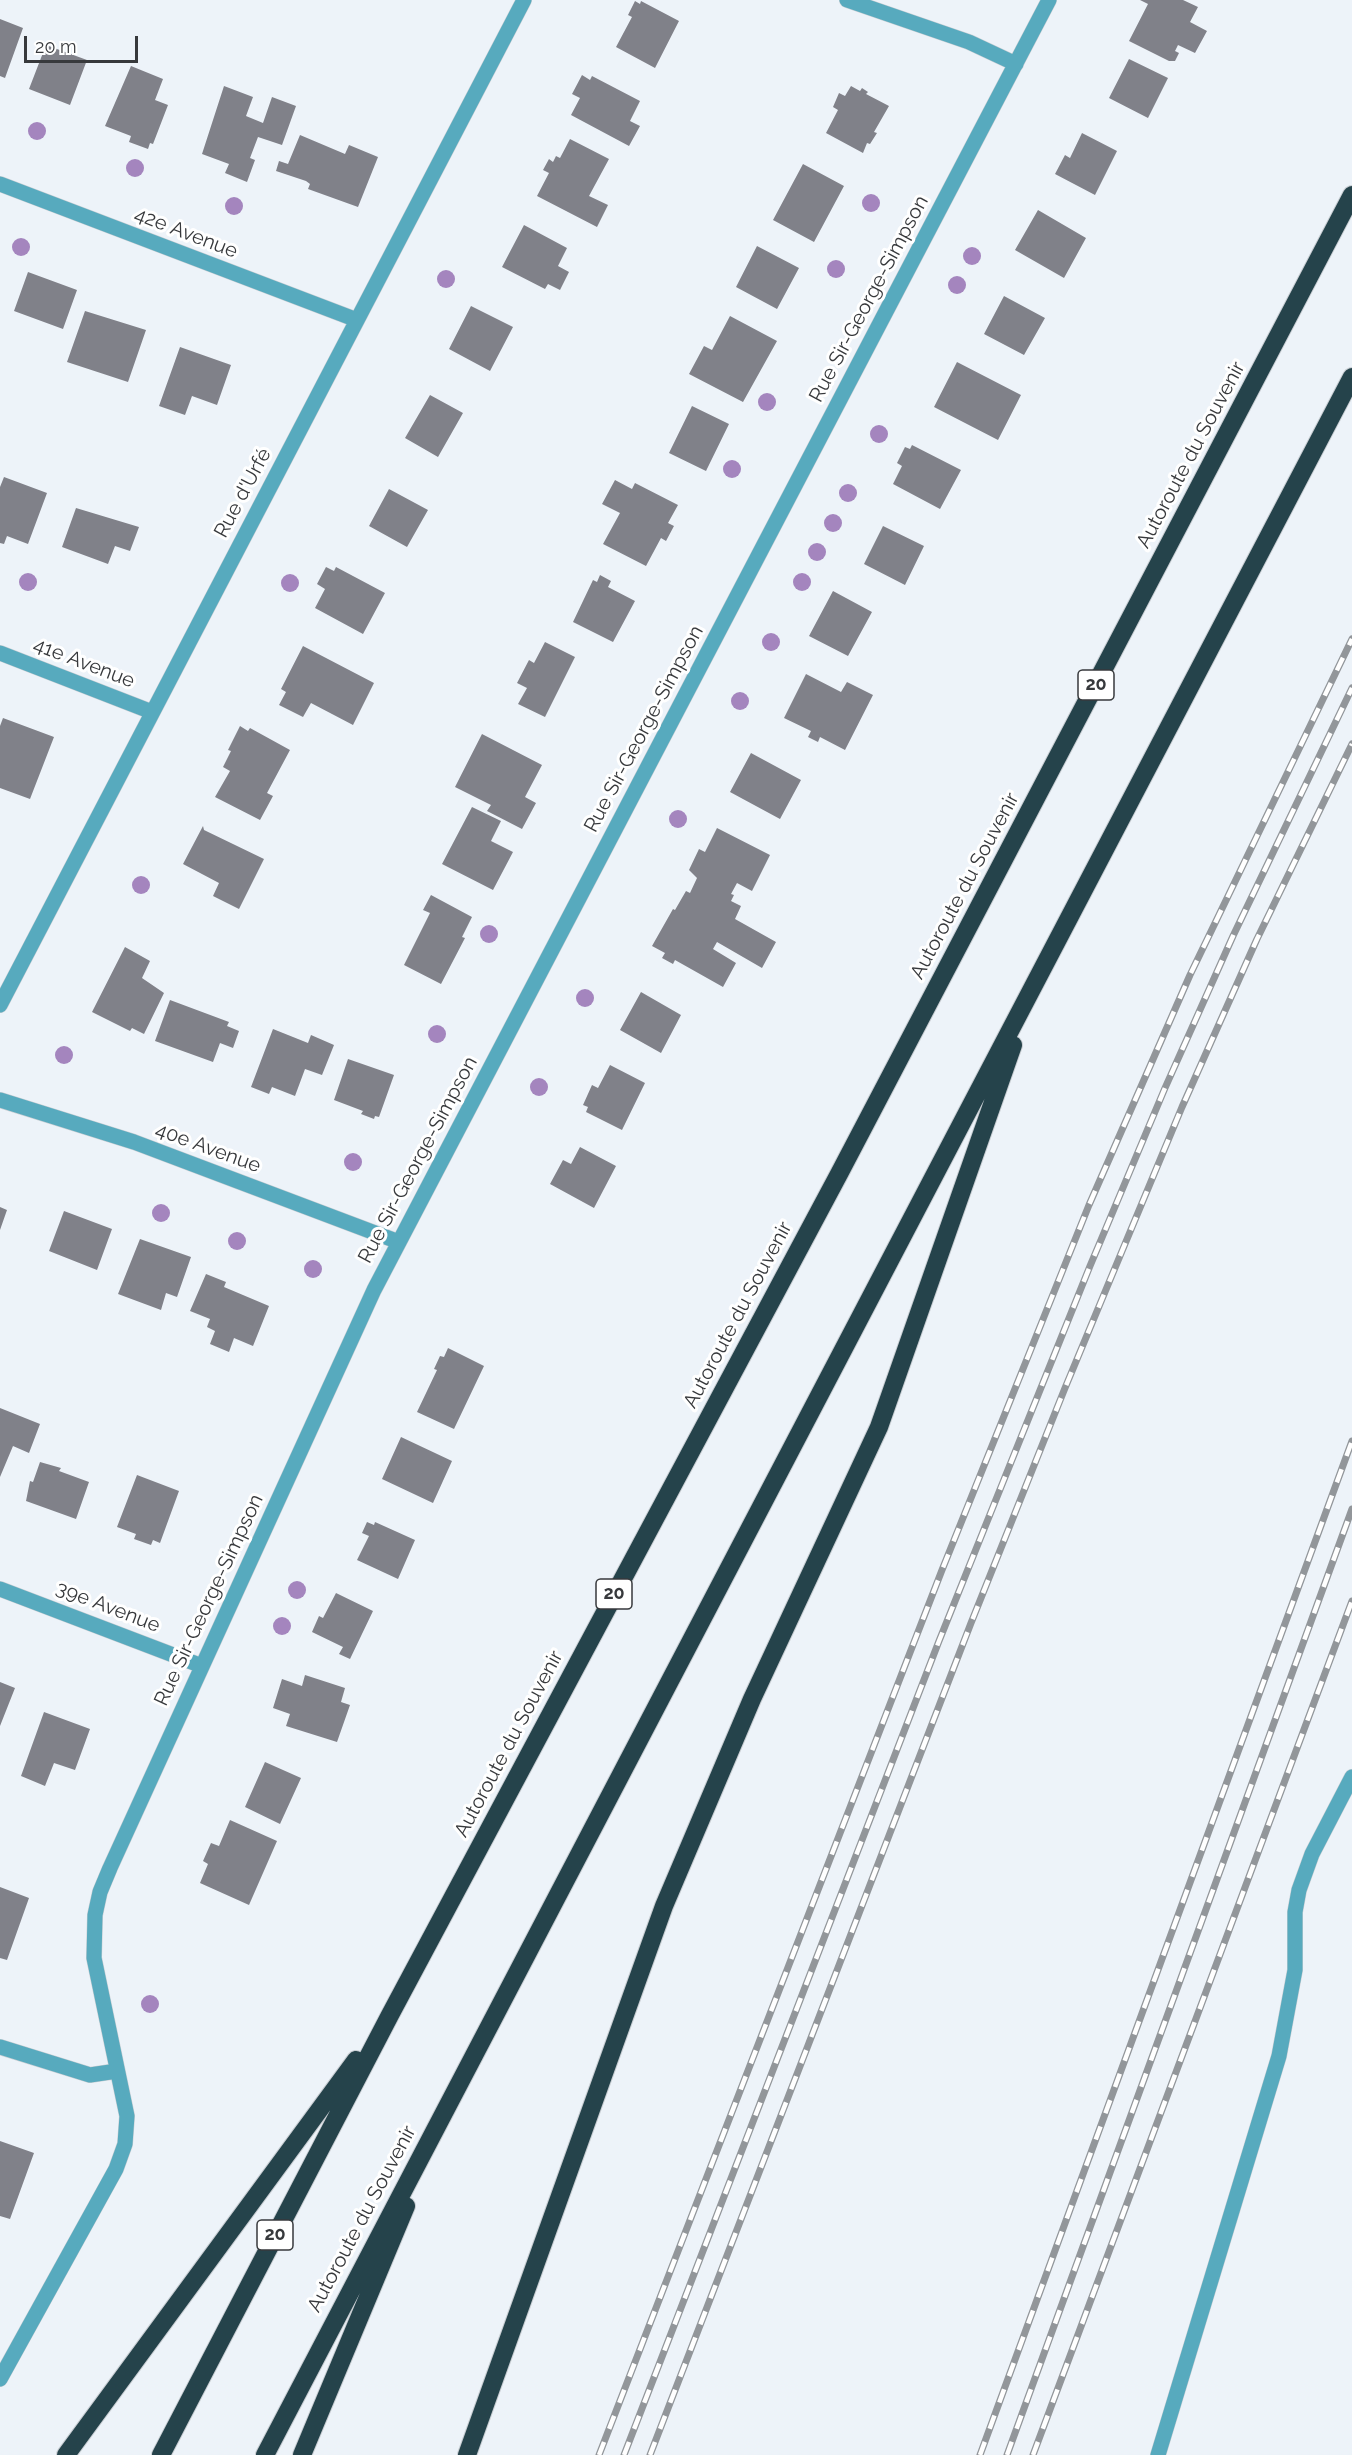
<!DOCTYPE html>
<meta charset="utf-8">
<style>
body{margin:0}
#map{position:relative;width:1352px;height:2455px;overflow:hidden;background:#edf3f9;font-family:Raleway,sans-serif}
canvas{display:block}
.scale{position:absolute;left:24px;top:36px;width:114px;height:27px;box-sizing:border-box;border:3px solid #37393c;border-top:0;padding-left:8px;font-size:18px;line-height:21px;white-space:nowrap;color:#37393c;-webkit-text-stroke:4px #fff;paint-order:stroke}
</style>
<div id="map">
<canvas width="1352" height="2455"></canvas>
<div class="scale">20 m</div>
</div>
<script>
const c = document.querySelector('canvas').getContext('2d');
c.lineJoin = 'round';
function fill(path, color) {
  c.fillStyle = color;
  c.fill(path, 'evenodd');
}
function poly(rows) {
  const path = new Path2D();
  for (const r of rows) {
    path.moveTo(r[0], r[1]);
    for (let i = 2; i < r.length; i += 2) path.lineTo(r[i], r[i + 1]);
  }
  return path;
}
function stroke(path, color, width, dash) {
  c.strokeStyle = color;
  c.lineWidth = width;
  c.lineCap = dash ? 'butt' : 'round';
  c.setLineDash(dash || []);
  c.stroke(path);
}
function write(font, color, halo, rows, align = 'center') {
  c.font = font + ' Raleway,sans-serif';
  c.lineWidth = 6;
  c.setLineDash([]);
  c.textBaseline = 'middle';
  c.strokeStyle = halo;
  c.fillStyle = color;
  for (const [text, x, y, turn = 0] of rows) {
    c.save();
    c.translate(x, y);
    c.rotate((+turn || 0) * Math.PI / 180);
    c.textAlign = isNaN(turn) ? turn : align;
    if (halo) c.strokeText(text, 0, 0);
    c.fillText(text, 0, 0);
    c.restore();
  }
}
const building = poly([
 [1140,0,1183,0,1198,7,1190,22,1207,31,1195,53,1178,45,1175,51,1179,53,1175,61,1169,61,1129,41,1148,4],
 [635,1,640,4,641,1,679,21,655,68,616,47,632,17,628,15],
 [0,19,23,28,5,78,0,76],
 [46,45,87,60,70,105,29,89],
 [1129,59,1168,78,1148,118,1109,98],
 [131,66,163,79,155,100,168,105,153,144,150,143,148,149,129,142,131,136,105,126],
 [582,75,590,80,592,76,640,101,630,121,640,126,629,146,571,115,580,98,572,94],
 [224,86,253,97,246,116,263,123,272,97,296,106,282,145,258,137,250,158,255,160,247,182,225,173,229,164,202,154],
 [851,86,860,91,862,88,868,92,866,94,889,106,874,132,877,133,870,144,867,143,863,153,826,133,838,110,833,107,839,93,845,96],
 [1082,133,1117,151,1095,195,1055,174,1065,155,1070,158],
 [300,135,345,154,349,145,378,157,358,207,308,189,310,184,306,181,276,171,279,161,288,164],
 [570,139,609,159,589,196,608,205,597,227,537,196,549,173,543,170,549,159,553,162,556,156,560,158],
 [803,164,844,186,814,242,773,220],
 [1038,210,1086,238,1064,278,1015,250],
 [524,225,567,248,558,266,569,272,560,290,548,284,545,289,502,267],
 [757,246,799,268,777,309,736,287],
 [28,272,77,290,63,329,14,311],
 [1004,296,1045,318,1024,355,984,334],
 [471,306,513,327,490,371,449,349],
 [85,311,146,330,128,382,67,362],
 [730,316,777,341,743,402,689,374,704,346,712,350],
 [180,347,231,365,217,405,192,396,185,415,159,406],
 [957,362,1021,395,998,440,934,407],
 [430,395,463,413,438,457,405,438],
 [692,406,729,424,706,471,669,453],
 [912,445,961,470,940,509,893,484,902,466,897,463,905,447,910,449],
 [4,477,47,493,28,544,7,536,4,544,0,543,0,487],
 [615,480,632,489,635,483,678,505,668,523,674,526,666,541,661,538,646,566,603,544,620,513,602,504],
 [389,489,428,510,407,547,369,526],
 [76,508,139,527,130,551,115,546,108,564,62,547],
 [883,526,924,546,905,585,864,564],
 [326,567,334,571,336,567,385,593,363,634,315,608,325,589,317,584],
 [600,575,611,581,608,587,635,601,613,642,573,622,593,580,597,582],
 [833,591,872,612,848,656,809,636],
 [545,642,575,657,545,717,518,704,527,688,517,683,529,660,534,663],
 [303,646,374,683,353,725,311,703,303,717,279,705,286,692,281,689],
 [806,674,841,692,847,682,873,695,845,750,820,737,818,742,808,737,811,731,784,718],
 [3,718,54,737,30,799,0,788,0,726],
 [240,726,248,731,250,728,290,750,267,793,273,796,260,820,215,797,230,771,223,767,231,751,228,750],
 [482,734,542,765,525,797,536,803,522,829,487,811,491,805,455,787],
 [751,753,801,780,780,819,730,792],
 [472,807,501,821,491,841,513,852,493,890,442,864],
 [203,826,204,830,264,859,239,909,213,896,219,883,183,864],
 [717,828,770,855,752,891,737,883,731,894,734,895,731,901,741,906,735,919,776,942,762,968,717,942,713,949,736,963,723,987,675,960,673,964,662,958,665,953,652,946,673,909,675,910,686,891,690,893,697,878,689,870,699,849,705,852],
 [431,895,472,917,462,937,465,938,441,984,404,965,430,913,423,910],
 [125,947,150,961,142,978,164,993,144,1034,132,1028,130,1031,92,1012],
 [641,992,681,1015,661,1053,620,1030],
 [170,1000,229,1022,227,1026,239,1031,233,1048,220,1043,213,1062,155,1041],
 [273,1029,308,1043,311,1035,334,1045,322,1075,305,1069,295,1096,272,1087,269,1094,251,1087],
 [348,1059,394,1075,379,1117,375,1116,374,1119,361,1114,363,1111,334,1100],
 [610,1065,645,1083,622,1130,586,1112,588,1107,583,1105,592,1085,598,1088],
 [580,1147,616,1166,594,1208,550,1184,563,1160,571,1164],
 [0,1207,7,1210,0,1230],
 [64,1211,112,1229,97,1270,49,1251],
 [140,1239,191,1257,177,1297,166,1293,161,1310,118,1294],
 [206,1274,226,1282,224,1287,269,1306,253,1346,234,1338,229,1352,210,1344,215,1331,207,1327,210,1319,190,1311],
 [448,1348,484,1366,454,1429,417,1412,437,1370,434,1369,440,1356,444,1357],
 [0,1408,40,1424,29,1453,13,1446,0,1477],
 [401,1437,452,1461,433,1503,382,1479],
 [40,1462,61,1468,59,1471,89,1482,76,1519,26,1501,30,1481,33,1482],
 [137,1475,179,1491,160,1543,153,1540,151,1545,134,1539,136,1534,117,1527],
 [367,1522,374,1525,375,1522,415,1540,398,1579,357,1560,369,1536,362,1533],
 [336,1593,373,1611,350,1659,339,1654,343,1647,312,1632,319,1616,323,1618],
 [305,1675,345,1688,341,1702,350,1705,337,1742,286,1726,290,1714,273,1708,282,1679,302,1686],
 [0,1682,15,1688,0,1726],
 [44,1712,90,1729,75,1770,54,1763,45,1786,21,1776],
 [265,1762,301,1778,280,1824,245,1807],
 [230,1820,277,1841,249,1905,200,1883,208,1864,203,1861,211,1843,219,1846],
 [0,1887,29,1898,7,1960,0,1958],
 [0,2141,34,2153,10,2219,0,2216]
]);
const lane = poly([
 [1158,2455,1279,2056,1295,1970,1295,1912,1299,1890,1312,1854,1352,1777]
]);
const street = poly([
 [847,0,969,42,1016,64],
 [0,184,357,320],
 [0,653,152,712],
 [0,1005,524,0],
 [0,1100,134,1142,399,1242],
 [0,1589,202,1666],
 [0,2047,90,2075,117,2071],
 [0,2379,116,2169,125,2144,127,2116,94,1958,95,1915,100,1892,110,1868,374,1290,1049,0]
]);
const highway = poly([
 [66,2455,356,2060],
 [161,2455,390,2015,839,1174,1352,195],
 [265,2455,1352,377],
 [302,2455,406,2206],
 [467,2455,664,1906,752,1699,879,1427,1013,1045]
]);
const rail = poly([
 [599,2455,942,1570,1089,1205,1190,975,1352,639],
 [624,2455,939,1641,1090,1266,1165,1088,1233,936,1352,688],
 [650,2455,971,1623,1065,1388,1182,1107,1257,939,1352,744],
 [980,2455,1352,1441],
 [1007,2455,1352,1509],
 [1033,2455,1352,1601]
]);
const trees = [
 [37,131],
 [135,168],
 [871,203],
 [234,206],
 [21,247],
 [972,256],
 [836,269],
 [446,279],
 [957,285],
 [767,402],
 [879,434],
 [732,469],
 [848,493],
 [833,523],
 [817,552],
 [28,582],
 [802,582],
 [290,583],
 [771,642],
 [740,701],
 [678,819],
 [141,885],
 [489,934],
 [585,998],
 [437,1034],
 [64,1055],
 [539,1087],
 [353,1162],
 [161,1213],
 [237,1241],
 [313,1269],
 [297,1590],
 [282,1626],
 [150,2004]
];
const shields = [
 [1096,685,36],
 [614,1594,36],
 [275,2235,36]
];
const shieldNames = [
 ["20",1096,685],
 ["20",614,1594],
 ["20",275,2235]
];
const streetNames = [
 ["42e Avenue",186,233,21],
 ["Rue Sir-George-Simpson",869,299,-62],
 ["Autoroute du Souvenir",1191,455,-62],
 ["Rue d'Urfé",243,493,-62],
 ["41e Avenue",84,663,21],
 ["Rue Sir-George-Simpson",644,729,-62],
 ["Autoroute du Souvenir",965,886,-62],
 ["40e Avenue",208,1148,20],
 ["Rue Sir-George-Simpson",418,1160,-62],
 ["Autoroute du Souvenir",738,1315,-62],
 ["Rue Sir-George-Simpson",209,1600,-65],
 ["39e Avenue",108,1607,21],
 ["Autoroute du Souvenir",509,1744,-62],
 ["Autoroute du Souvenir",362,2219,-62]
];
fill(building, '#808189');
stroke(lane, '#c9ced3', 16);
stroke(street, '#c9ced3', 16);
stroke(highway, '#c9ced3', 20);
stroke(lane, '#57aabe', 15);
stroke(street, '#57aabe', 15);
stroke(highway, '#25434b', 18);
stroke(rail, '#92969a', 7);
stroke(rail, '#fff', 4.5, [14]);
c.fillStyle = '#a485be';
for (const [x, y] of trees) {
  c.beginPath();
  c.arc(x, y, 9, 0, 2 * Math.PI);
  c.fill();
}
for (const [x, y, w] of shields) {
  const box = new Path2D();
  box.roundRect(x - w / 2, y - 15, w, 30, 4.5);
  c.fillStyle = '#fff';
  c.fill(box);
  stroke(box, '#37393c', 1.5);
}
write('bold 18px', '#37393c', null, shieldNames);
write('20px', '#37393c', '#fff', streetNames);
</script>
